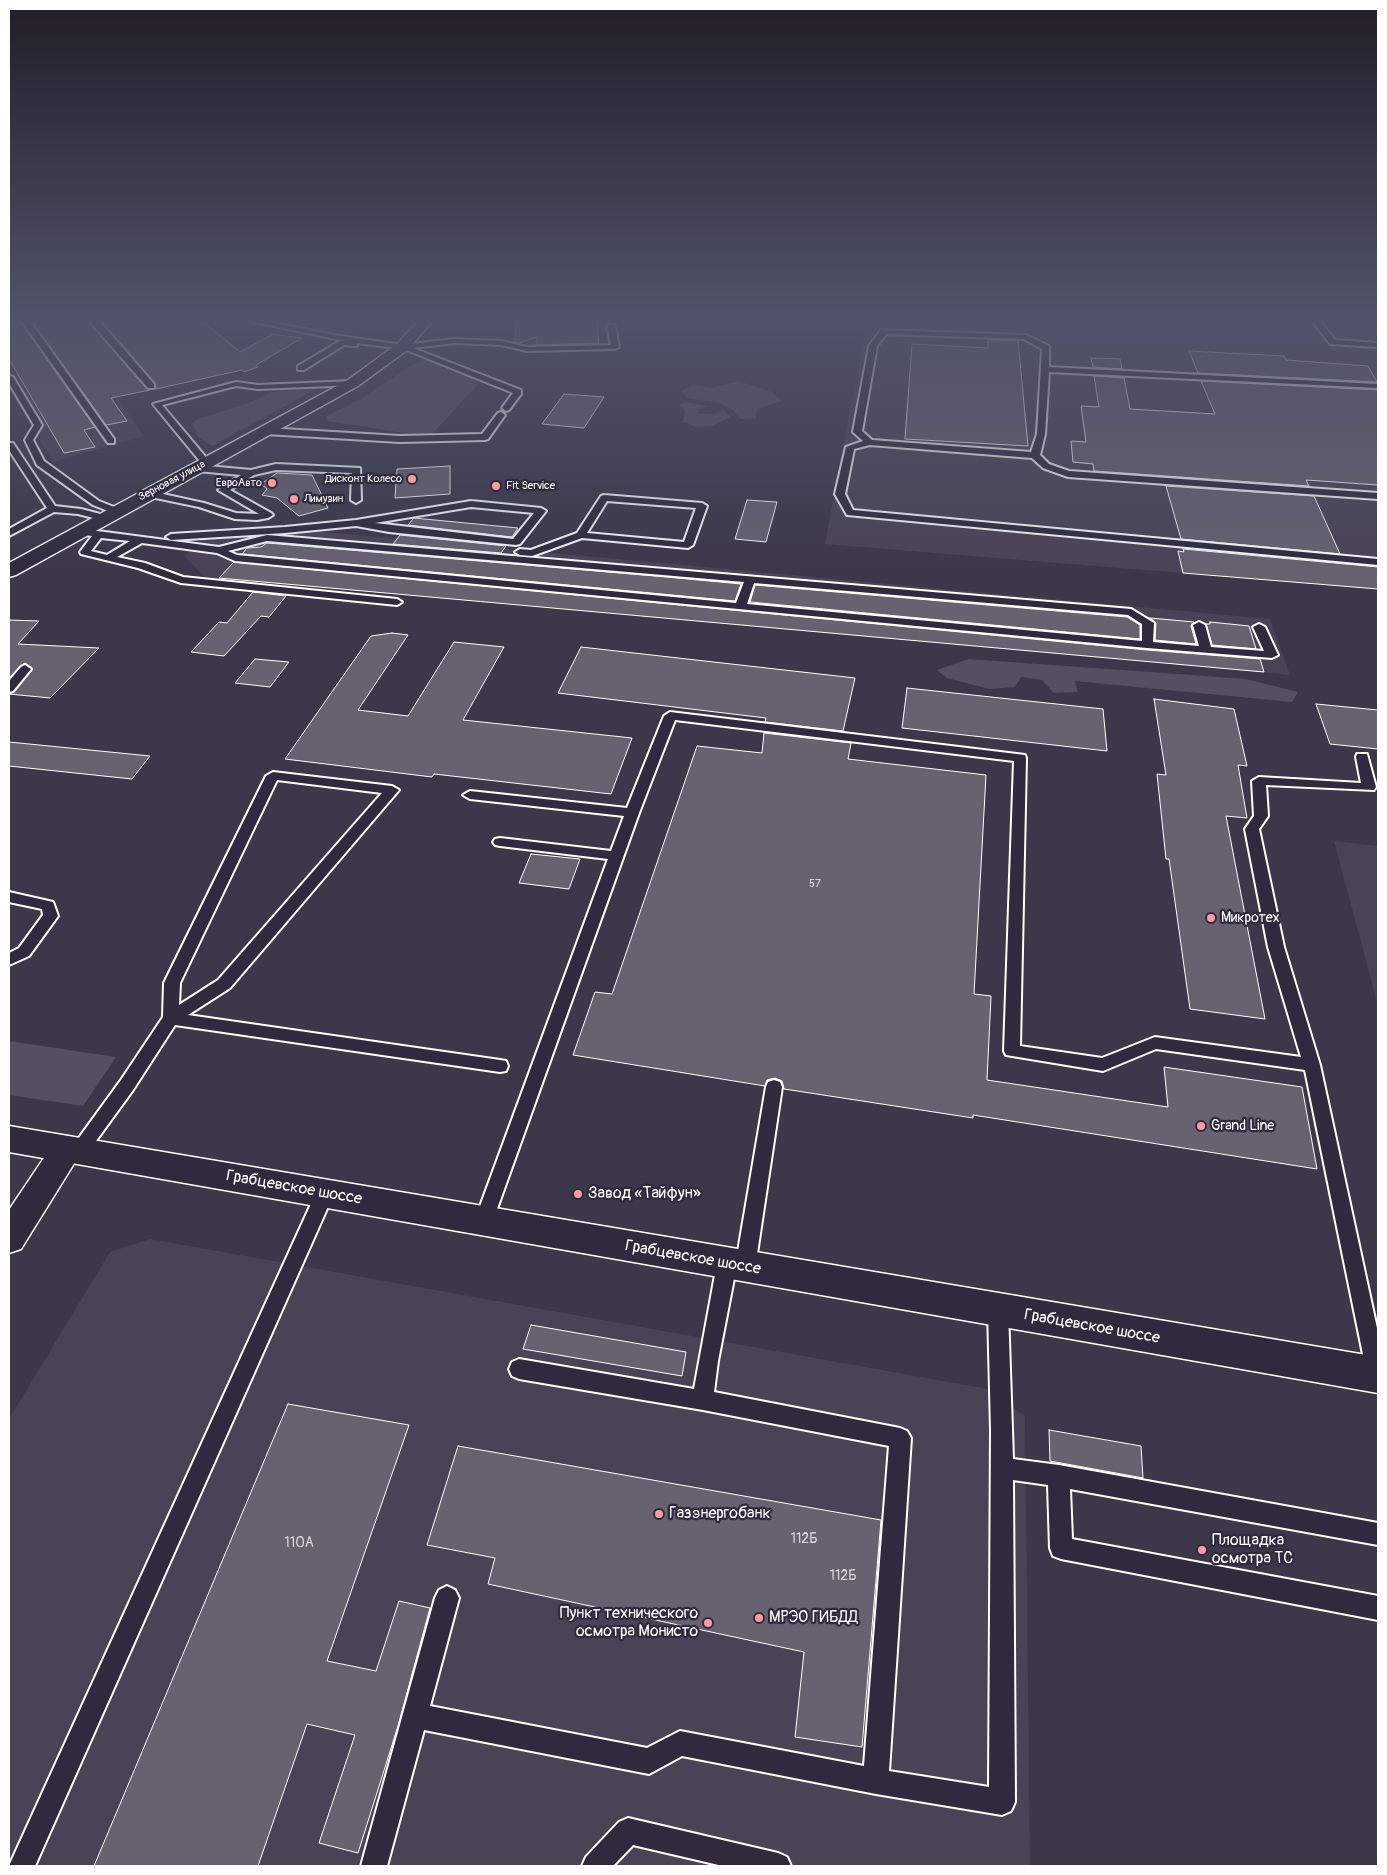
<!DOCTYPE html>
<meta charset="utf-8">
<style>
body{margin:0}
#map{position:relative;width:1387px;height:1875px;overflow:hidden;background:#3c3749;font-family:Pangolin,sans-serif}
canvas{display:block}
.frame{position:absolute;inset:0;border:10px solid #fff;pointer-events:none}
</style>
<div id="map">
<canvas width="1387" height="1875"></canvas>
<div class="frame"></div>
</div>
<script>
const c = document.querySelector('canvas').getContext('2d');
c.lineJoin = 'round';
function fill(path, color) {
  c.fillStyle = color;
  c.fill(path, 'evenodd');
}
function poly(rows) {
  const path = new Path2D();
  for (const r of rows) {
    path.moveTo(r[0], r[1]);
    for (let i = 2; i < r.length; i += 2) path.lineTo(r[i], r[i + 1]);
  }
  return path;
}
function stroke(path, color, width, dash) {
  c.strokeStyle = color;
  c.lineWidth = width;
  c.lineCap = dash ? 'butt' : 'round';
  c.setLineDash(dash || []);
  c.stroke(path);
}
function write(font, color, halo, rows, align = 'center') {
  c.font = font + ' Pangolin,sans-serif';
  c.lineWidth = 4.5;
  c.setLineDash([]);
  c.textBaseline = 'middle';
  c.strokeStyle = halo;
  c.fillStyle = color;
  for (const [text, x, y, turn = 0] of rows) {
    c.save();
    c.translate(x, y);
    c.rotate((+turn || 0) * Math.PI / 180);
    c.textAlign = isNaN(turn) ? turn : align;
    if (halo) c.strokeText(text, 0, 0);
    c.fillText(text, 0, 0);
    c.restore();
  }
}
const built = poly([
 [9,317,208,317,220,344,217,372,148,390,116,396,144,436,53,462,9,389],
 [1286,317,1378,317,1378,589,825,544,867,318,1063,328,1063,318,1292,331],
 [270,527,1270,619,1290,675,205,577,184,556,205,538],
 [1334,841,1378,846,1378,1006],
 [150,1239,988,1389,1025,1416,1030,1866,9,1866,9,1419,110,1252]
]);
const green = poly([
 [427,360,469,376,479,383,433,433,410,434,328,421,327,416,362,398,418,361],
 [739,381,772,392,782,401,757,409,756,418,740,419,732,409,719,403,688,398,681,391,693,385,711,388],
 [316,389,212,446,198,436,192,423,198,419,249,403,272,392],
 [685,402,707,406,697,410,699,414,714,414,723,410,730,417,713,426,696,427,683,422,685,411,679,405],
 [968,659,1246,679,1298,692,1292,702,1075,681,1078,692,1054,693,1042,680,1021,677,1015,687,989,689,947,678,937,670],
 [9,1041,116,1057,83,1106,9,1095]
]);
const building = poly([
 [9,317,17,317,95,427,84,430,95,447,64,453,9,359,9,317],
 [29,317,84,317,147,389,150,390,111,398,127,421,106,425,29,317],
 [108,317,211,317,211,320,201,323,206,324,240,352,273,334,302,338,256,365,258,367,244,372,242,370,156,389,155,383,102,321,108,317],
 [537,317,596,317,599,343,536,345,537,337,519,343,515,342,516,318,537,317],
 [988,340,1018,341,1028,446,905,439,912,344,988,348,988,340],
 [1189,351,1284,356,1286,360,1368,366,1377,382,1198,373,1189,351],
 [1091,358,1120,359,1122,369,1093,367,1091,358],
 [1094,376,1124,378,1130,409,1215,414,1201,381,1378,390,1378,485,1306,480,1309,486,1094,471,1093,464,1073,462,1071,441,1086,442,1081,406,1099,407,1094,376],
 [564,394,604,397,584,428,542,424,564,394],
 [450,466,450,494,395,498,397,469,450,466],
 [277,473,312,475,328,508,299,516,277,498,262,495,267,489,261,484,277,473],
 [1166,486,1314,496,1340,554,1181,539,1166,486],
 [747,500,777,502,766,542,735,539,747,500],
 [414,518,518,528,512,537,408,525,414,518],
 [400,535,506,546,501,553,393,544,400,535],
 [267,543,667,577,741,584,735,601,242,554,247,548,261,547,267,543],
 [1183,549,1378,567,1378,589,1183,573,1178,551,1184,552,1183,549],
 [234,562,1147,650,1260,659,1264,672,219,578,234,562],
 [755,585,1127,617,1140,625,1140,639,750,602,755,585],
 [253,592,286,596,269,617,261,616,224,656,191,652,219,622,227,623,253,592],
 [1150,618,1194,622,1191,626,1196,644,1155,640,1156,623,1150,618],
 [9,620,39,621,18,644,99,648,50,698,9,694,14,692,33,669,24,663,9,678,9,620],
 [1210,622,1249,626,1256,649,1212,645,1206,624,1210,624,1210,622],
 [392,633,408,635,358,710,408,716,454,642,504,647,463,720,632,738,611,794,434,774,432,777,285,759,371,636,392,633],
 [581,647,855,678,843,731,765,722,766,718,558,693,581,647],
 [255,659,289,662,270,687,235,683,255,659],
 [907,688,1103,709,1107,751,902,728,907,688],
 [1154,699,1234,709,1247,766,1238,765,1247,818,1226,816,1265,1019,1190,1009,1169,859,1166,859,1157,774,1166,775,1154,699],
 [1316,704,1378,710,1378,749,1330,744,1316,704],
 [764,733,851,743,848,759,986,775,974,994,991,996,987,1080,1168,1107,1164,1067,1302,1087,1317,1169,973,1115,973,1118,784,1089,782,1081,775,1078,767,1080,765,1086,573,1055,595,992,612,994,697,746,762,753,764,733],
 [9,742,150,756,132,779,9,766,9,742],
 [531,854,580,859,569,889,519,883,531,854],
 [531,1325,686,1352,682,1376,523,1349,531,1325],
 [288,1404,409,1425,327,1661,376,1671,399,1601,430,1608,398,1726,358,1853,319,1843,355,1735,307,1724,258,1866,94,1866,288,1404],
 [1049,1430,1141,1446,1143,1478,1050,1461,1049,1430],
 [458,1446,881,1520,862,1747,795,1737,804,1652,488,1584,495,1558,427,1545,458,1446]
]);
const lane = poly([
 [19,317,27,317,114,439,114,443,108,443,19,317],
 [90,317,98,317,100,322,154,384,154,388,148,388,93,325,90,317],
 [230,317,244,317,334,335,402,345,455,339,501,341,527,347,611,345,607,326,611,324,615,326,619,347,615,349,527,351,501,345,455,343,413,348,521,390,521,394,509,410,506,411,502,408,513,393,404,349,357,343,357,346,354,346,344,345,304,370,298,370,298,366,340,341,345,341,230,317],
 [1309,317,1317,317,1335,340,1378,343,1378,347,1330,344,1309,317],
 [881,330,1026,335,1049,346,1049,367,1378,384,1378,388,1049,372,1045,434,1040,455,1049,464,1069,471,1378,493,1378,499,1068,477,1043,468,1032,458,870,445,854,449,845,494,853,510,1378,559,1378,565,847,515,835,494,846,447,863,441,853,432,869,346,881,330],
 [886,334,1024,339,1042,349,1037,434,1031,452,872,440,862,431,877,346,886,334],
 [9,375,13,377,42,425,33,440,44,461,99,501,119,509,119,513,113,513,93,505,37,465,25,440,34,425,9,383,9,375],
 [353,381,357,383,356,385,258,389,236,386,162,405,209,461,211,463,206,466,203,465,153,404,236,382,258,385,353,381],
 [501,412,505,415,488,439,485,440,400,442,266,434,262,431,266,428,400,436,482,434,498,413,501,412],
 [9,443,13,443,55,506,81,509,108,516,108,520,105,521,78,514,54,512,9,536,9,529,47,508,9,450,9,443],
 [276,464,360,468,361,500,356,503,351,500,352,473,276,470,254,475,230,490,271,513,273,515,268,518,257,520,235,519,199,507,146,496,144,494,149,491,204,503,236,513,259,514,218,490,241,475,197,471,192,468,197,465,251,470,276,464],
 [604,495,702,503,707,506,693,545,688,548,582,538,532,556,520,555,515,552,520,549,531,550,577,533,601,496,604,495],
 [607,501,696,508,684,542,587,533,607,501],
 [471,501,541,508,546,511,520,544,516,545,389,532,356,526,285,533,171,540,166,537,171,534,285,527,356,520,471,501],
 [471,507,534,513,513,539,375,523,471,507],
 [82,529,219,547,267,535,1131,609,1154,623,1153,642,1199,646,1193,625,1199,622,1205,625,1211,647,1264,651,1253,627,1259,624,1265,627,1278,655,1272,658,1147,648,235,561,217,553,142,543,117,557,145,563,183,577,397,599,402,602,397,605,181,583,138,568,81,554,80,552,92,536,78,534,78,530,82,529],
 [101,538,130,541,107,555,91,551,101,538],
 [267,541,744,582,736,603,237,555,228,551,267,541],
 [754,583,1128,615,1142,624,1142,641,747,604,754,583],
 [25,665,31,669,13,691,9,692,9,681,21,667,25,665],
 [670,712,1025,755,1026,758,1020,1046,1102,1058,1155,1037,1301,1057,1268,947,1245,829,1254,816,1252,781,1259,777,1361,783,1356,757,1357,754,1367,754,1376,787,1374,790,1266,785,1268,816,1259,829,1284,947,1320,1065,1378,1333,1378,1383,1370,1381,1367,1374,1305,1070,1156,1049,1103,1071,1006,1055,1004,1051,1014,761,675,720,639,813,493,1220,491,1226,484,1228,477,1226,475,1220,608,859,500,846,495,845,493,842,495,839,500,838,611,851,624,816,470,799,463,795,470,791,627,808,664,716,670,712],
 [273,772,392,786,399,790,230,988,188,1015,500,1060,506,1061,508,1066,506,1071,500,1072,175,1025,133,1090,85,1156,79,1158,73,1156,70,1151,73,1146,121,1080,163,1017,164,983,266,776,273,772],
 [277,780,382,793,218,980,179,1005,180,983,277,780],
 [9,892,53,902,58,916,29,956,9,965,9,953,19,948,43,915,42,909,9,902,9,892],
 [774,1080,780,1082,782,1087,755,1267,752,1273,745,1275,738,1273,736,1268,718,1361,714,1392,900,1428,907,1431,911,1438,889,1771,989,1787,991,1430,988,1310,991,1304,998,1301,1005,1304,1008,1310,1013,1459,1059,1465,1378,1523,1378,1545,1070,1489,1072,1539,1378,1596,1378,1620,1061,1559,1053,1556,1050,1548,1048,1485,1013,1480,1015,1802,1011,1811,1002,1815,876,1794,682,1756,649,1774,424,1730,387,1866,361,1866,435,1598,439,1590,447,1586,455,1590,459,1598,430,1706,647,1748,680,1731,864,1766,889,1446,703,1410,519,1379,512,1376,509,1369,512,1362,519,1359,694,1389,717,1264,720,1258,727,1256,734,1258,736,1263,766,1087,768,1082,774,1080],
 [325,1185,331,1188,334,1193,35,1866,9,1866,316,1193,319,1188,325,1185],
 [628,1818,778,1853,787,1857,791,1866,723,1866,633,1845,613,1866,582,1866,586,1857,619,1822,628,1818]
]);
const street = poly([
 [67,1136,78,1140,83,1149,21,1249,9,1253,9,1210,56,1140,67,1136]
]);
const primary = poly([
 [422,317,436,317,407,350,358,386,16,575,9,577,9,563,348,380,397,344,422,317],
 [9,1126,1378,1357,1378,1393,9,1152,9,1126]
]);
const markers = [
 [412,479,5,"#ff9aa2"],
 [272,483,5,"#ff9aa2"],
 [496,486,5,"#ff9aa2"],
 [294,499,5,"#ff9aa2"],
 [1211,918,5,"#ff9aa2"],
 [1201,1126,5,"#ff9aa2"],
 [578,1194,5,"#ff9aa2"],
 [659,1514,5,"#ff9aa2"],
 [1202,1550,5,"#ff9aa2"],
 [759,1618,5,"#ff9aa2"],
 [708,1623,5,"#ff9aa2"]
];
const farPoinames = [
 ["Дисконт Колесо",402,479],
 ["ЕвроАвто",262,483],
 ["Fit Service",506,486,"left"],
 ["Лимузин",304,499,"left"]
];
const farStreetnames = [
 ["Зерновая улица",172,481,-28]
];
const numberNames = [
 ["57",815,884]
];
const poiNames = [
 ["Микротех",1221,918],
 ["Grand Line",1211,1126]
];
const nearNumbernames = [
 ["112Б",804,1539],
 ["110А",299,1543],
 ["112Б",843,1576]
];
const nearStreetnames = [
 ["Грабцевское шоссе",294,1188,10],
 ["Грабцевское шоссе",693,1258,10],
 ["Грабцевское шоссе",1092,1327,10]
];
const nearPoinames = [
 ["Завод «Тайфун»",588,1194],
 ["Газэнергобанк",669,1514],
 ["Площадка",1212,1541],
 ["осмотра ТС",1212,1559],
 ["Пункт технического",698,1614,"right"],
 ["осмотра Монисто",698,1632,"right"],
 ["МРЭО ГИБДД",769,1618]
];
fill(built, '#494455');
fill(green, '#555060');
fill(building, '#666270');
stroke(building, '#fff', 1);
stroke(lane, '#fff', 4);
stroke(street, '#fff', 3);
stroke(primary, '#fff', 3);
fill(lane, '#2f2a3d');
fill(street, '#2f2a3d');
fill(primary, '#2f2a3d');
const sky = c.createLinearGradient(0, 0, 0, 579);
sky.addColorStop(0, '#211e28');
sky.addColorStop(0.55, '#50536a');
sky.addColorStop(1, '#50536a00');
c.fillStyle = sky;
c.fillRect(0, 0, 1387, 579);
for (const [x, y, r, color] of markers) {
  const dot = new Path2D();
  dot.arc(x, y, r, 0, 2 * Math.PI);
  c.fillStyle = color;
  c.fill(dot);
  stroke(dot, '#2f2a3d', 2);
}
write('11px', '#fff', '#2f2a3d', farPoinames, 'right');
write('11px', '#fff', '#2f2a3d', farStreetnames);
write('11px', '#d9d8db', null, numberNames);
write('14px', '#fff', '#2f2a3d', poiNames, 'left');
write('14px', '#d9d8db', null, nearNumbernames);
write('16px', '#fff', '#2f2a3d', nearStreetnames);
write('16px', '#fff', '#2f2a3d', nearPoinames, 'left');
</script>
